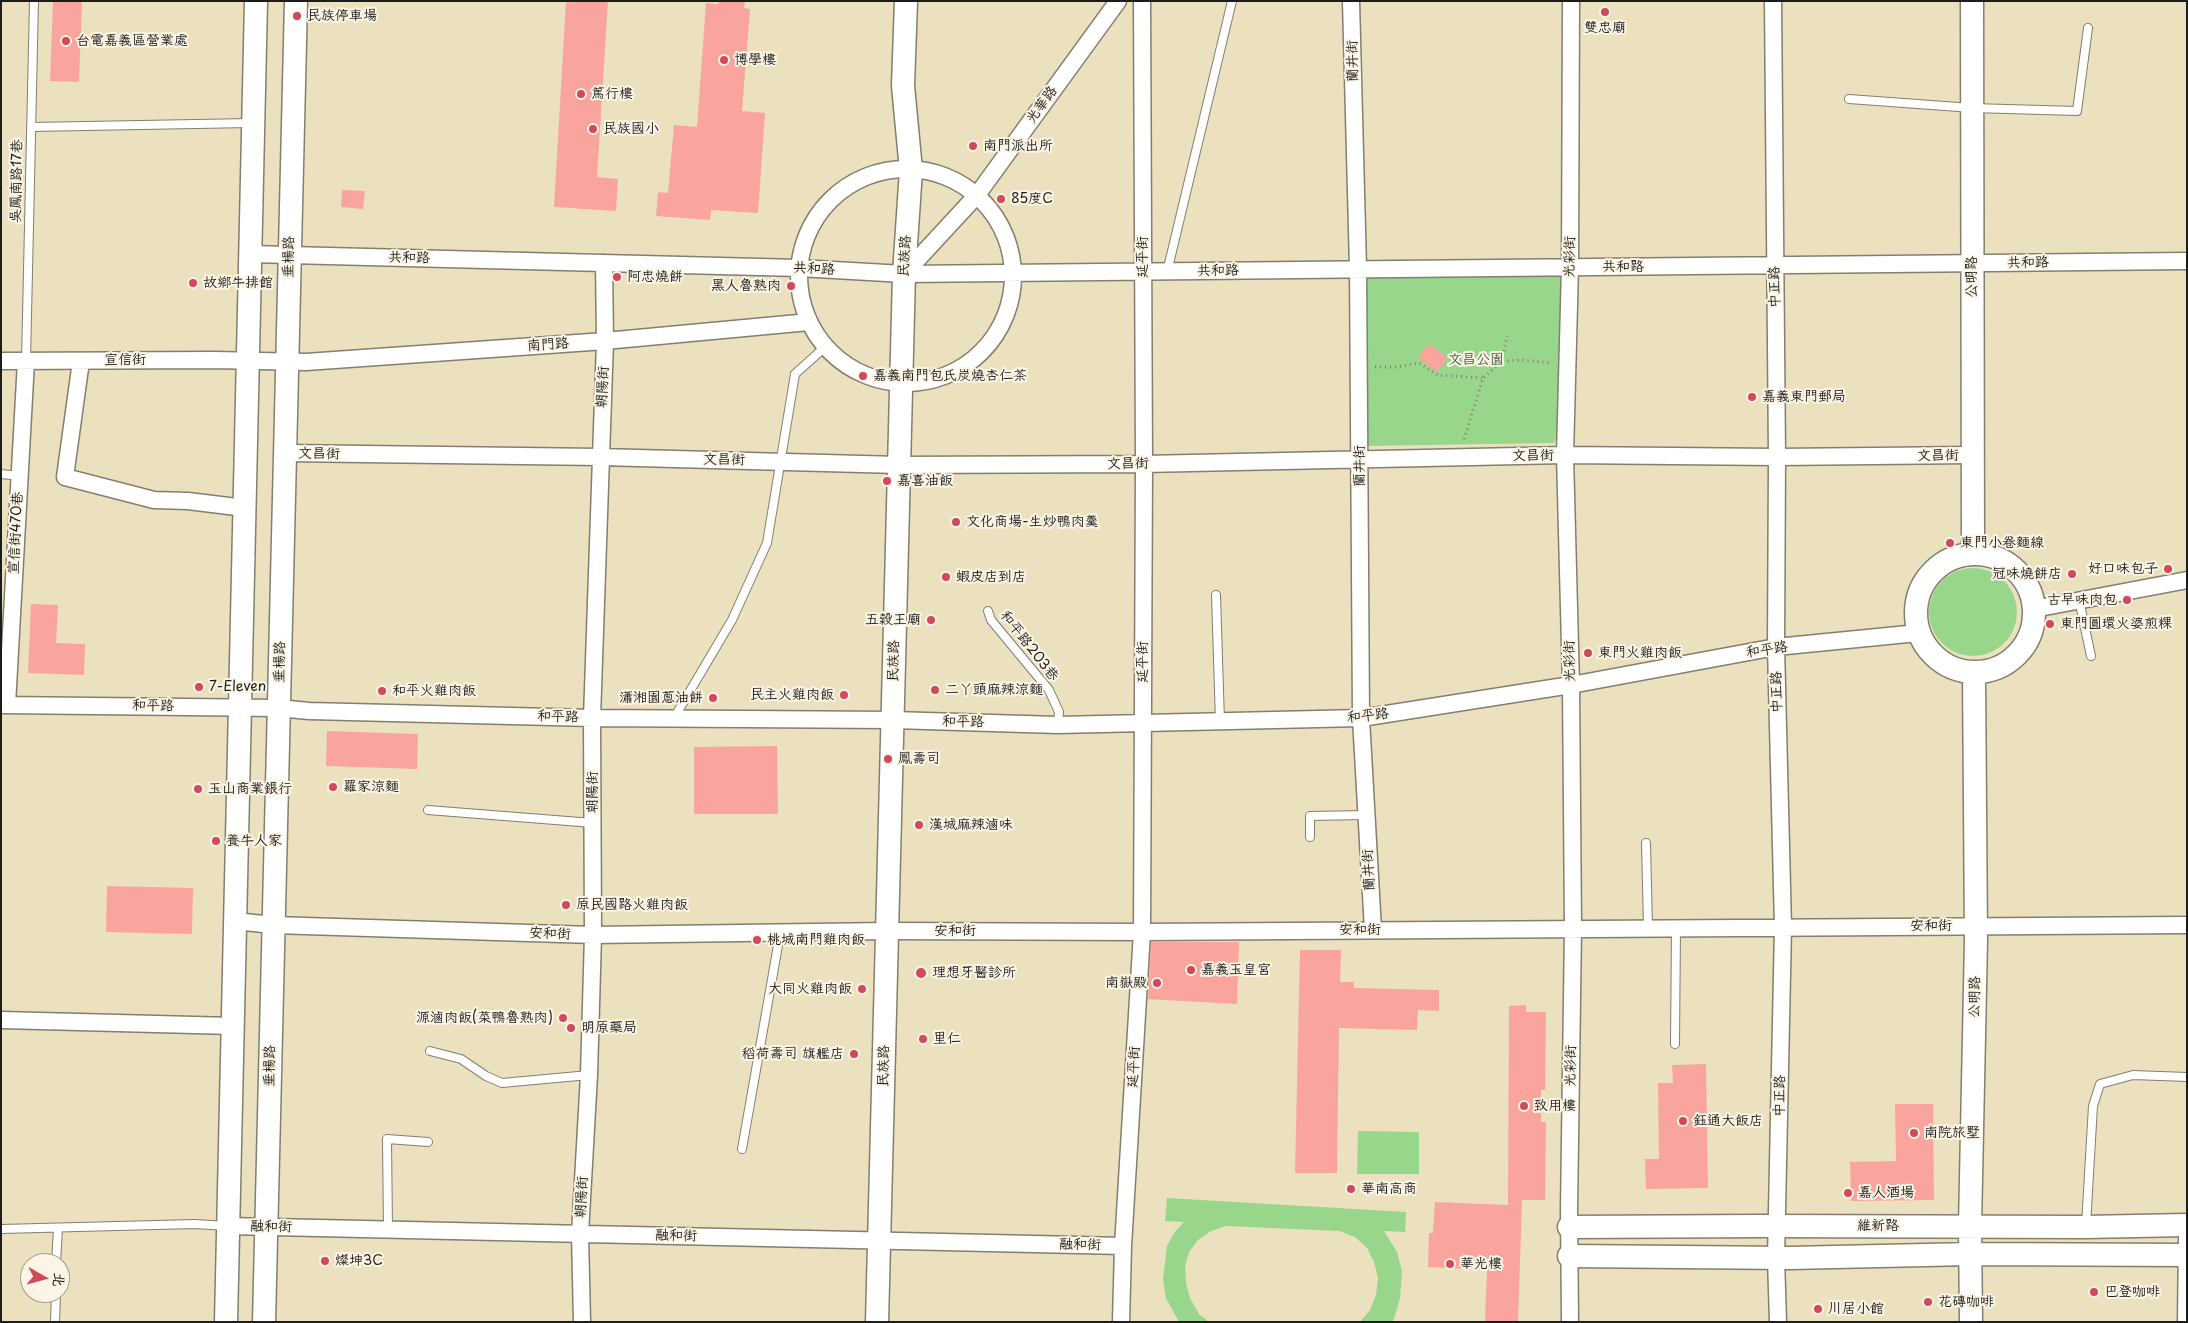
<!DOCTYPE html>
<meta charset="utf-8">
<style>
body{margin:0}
#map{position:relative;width:2188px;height:1323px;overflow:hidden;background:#ebe1bf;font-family:"Playpen Sans","LXGW WenKai TC",sans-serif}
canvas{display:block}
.frame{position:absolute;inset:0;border:2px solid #1c1c1c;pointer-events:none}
.north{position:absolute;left:20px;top:1253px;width:50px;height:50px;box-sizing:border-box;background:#fcf5e5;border:1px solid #a29e95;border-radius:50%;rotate:97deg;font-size:14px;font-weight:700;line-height:20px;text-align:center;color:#1c1c1c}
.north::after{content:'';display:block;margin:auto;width:18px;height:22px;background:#d1495b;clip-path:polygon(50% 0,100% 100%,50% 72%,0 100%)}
</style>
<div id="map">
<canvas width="2188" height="1323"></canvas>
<div class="frame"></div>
<div class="north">北</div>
</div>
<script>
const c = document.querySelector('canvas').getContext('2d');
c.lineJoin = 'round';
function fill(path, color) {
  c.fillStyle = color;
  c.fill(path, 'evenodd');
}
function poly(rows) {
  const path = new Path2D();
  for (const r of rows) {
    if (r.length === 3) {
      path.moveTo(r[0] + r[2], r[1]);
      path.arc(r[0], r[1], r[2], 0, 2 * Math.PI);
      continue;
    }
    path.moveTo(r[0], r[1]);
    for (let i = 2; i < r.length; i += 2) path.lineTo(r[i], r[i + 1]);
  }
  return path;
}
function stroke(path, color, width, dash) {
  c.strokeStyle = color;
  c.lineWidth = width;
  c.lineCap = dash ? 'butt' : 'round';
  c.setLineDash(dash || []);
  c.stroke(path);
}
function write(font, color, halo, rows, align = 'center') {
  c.font = font + ' "Playpen Sans","LXGW WenKai TC",sans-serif';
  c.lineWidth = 4;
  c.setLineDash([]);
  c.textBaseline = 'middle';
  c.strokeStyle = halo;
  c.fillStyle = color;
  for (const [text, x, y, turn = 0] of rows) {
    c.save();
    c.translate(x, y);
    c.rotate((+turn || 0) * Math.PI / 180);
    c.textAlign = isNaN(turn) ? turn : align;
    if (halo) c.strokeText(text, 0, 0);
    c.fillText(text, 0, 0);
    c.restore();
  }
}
const green = poly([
 [1560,275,1564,280,1559,432,1554,443,1365,446,1364,276],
 [1973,612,44],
 [1358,1131,1419,1132,1419,1174,1357,1174],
 [1167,1198,1406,1212,1405,1232,1384,1231,1397,1252,1402,1271,1400,1298,1394,1319,1392,1322,1360,1322,1370,1310,1376,1295,1378,1278,1374,1262,1367,1248,1355,1237,1339,1231,1226,1226,1211,1231,1198,1240,1189,1252,1185,1267,1186,1283,1190,1298,1199,1314,1209,1322,1179,1322,1166,1298,1163,1279,1167,1246,1174,1233,1184,1222,1165,1221]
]);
const building = poly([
 [53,1,82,1,79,82,50,81],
 [566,1,608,1,597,177,618,179,616,211,554,207],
 [719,1,745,1,744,8,750,9,742,111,765,113,758,213,711,210,710,220,656,216,658,192,668,193,674,125,697,127,706,3,718,4],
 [342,190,365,191,363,209,341,207],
 [1429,344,1448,358,1437,372,1418,358],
 [31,604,58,605,56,643,85,644,84,675,28,673],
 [327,731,418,734,417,769,326,766],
 [777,746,778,814,694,814,694,747],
 [107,886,193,888,192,934,106,932],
 [1151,942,1239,942,1237,1004,1148,999],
 [1300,950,1341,950,1340,982,1354,982,1354,988,1439,990,1439,1011,1418,1010,1417,1030,1339,1028,1337,1173,1295,1173],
 [1526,1005,1526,1012,1546,1012,1545,1090,1541,1090,1541,1122,1546,1122,1545,1200,1522,1200,1518,1322,1485,1322,1487,1270,1428,1267,1429,1233,1433,1233,1435,1202,1508,1205,1509,1006],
 [1706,1064,1708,1188,1646,1189,1645,1159,1659,1159,1658,1083,1673,1083,1672,1065],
 [1895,1104,1933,1104,1934,1200,1851,1201,1850,1162,1896,1161]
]);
const path = poly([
 [1502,361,1507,336],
 [1375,367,1395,367,1419,363,1438,375,1483,378],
 [1464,439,1483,378,1502,361,1521,360,1552,363]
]);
const lane = poly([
 [1849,99,1972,108,2077,111,2088,28],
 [31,127,251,123],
 [1167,272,1232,1],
 [26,361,34,1],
 [1,474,20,476],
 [1216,595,1220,722],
 [2079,600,2091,656],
 [988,611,991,620,1049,690,1059,712,1058,725],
 [674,718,732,620,767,543,795,374,825,347],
 [428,810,593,823],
 [1310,837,1310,816,1366,815],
 [1646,843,1648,928],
 [1675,1044,1676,928],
 [430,1051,461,1059,486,1076,502,1083,589,1075],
 [742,1149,780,934],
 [2086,1225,2093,1106,2100,1084,2133,1075,2187,1077],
 [1,1229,195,1224,227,1226],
 [388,1229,387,1139,428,1142],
 [56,1263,58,1228],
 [55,1322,56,1293]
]);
const street = poly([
 [1351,1,1358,268,1361,718,1373,930],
 [1773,1,1777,457,1776,647,1783,927,1776,1258,1778,1322],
 [906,276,107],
 [250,254,799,268,904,274,2187,261],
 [904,274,977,195,1118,1],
 [1,361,215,360,306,362,605,341,809,322],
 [81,361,65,477,154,500,188,501,245,508],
 [285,453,600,457,899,465,1144,464,1565,455,1777,457,1972,455],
 [2034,609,2187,580],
 [1,705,278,708,309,711,592,718,893,720,1058,725,1361,718,1571,685,1776,647,1918,633],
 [7,705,26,361],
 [235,921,273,925,593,935,887,931,1142,932,2187,925],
 [1,1020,233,1026],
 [228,1226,1123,1246],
 [582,1322,580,1234,589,1075,593,935,592,718,605,341,604,263],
 [1121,1322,1123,1246,1142,932,1144,464,1142,1],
 [1570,1322,1569,1210,1573,928,1571,685,1565,455,1570,267,1571,1],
 [2186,1322,2187,1237]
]);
const secondary = poly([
 [1972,1,1973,553],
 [1975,613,59],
 [1569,1227,1763,1226,2085,1227,2187,1225],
 [1569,1256,1790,1258,1970,1254,2187,1255],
 [226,1322,256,1],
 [264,1322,296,1],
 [877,1322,904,274,911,170,903,86,906,1],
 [1971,1322,1970,1226,1976,940,1974,672]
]);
const markers = [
 [1605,12,5,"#d1495b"],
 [297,16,5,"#d1495b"],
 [66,41,5,"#d1495b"],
 [724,60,5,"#d1495b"],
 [581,94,5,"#d1495b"],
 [593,129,5,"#d1495b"],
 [973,146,5,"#d1495b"],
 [1001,199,5,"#d1495b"],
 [617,277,5,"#d1495b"],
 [193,283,5,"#d1495b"],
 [791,286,5,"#d1495b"],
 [863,376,5,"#d1495b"],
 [1752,397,5,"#d1495b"],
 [887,481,5,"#d1495b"],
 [956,522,5,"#d1495b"],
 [1950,543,5,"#d1495b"],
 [2168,569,5,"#d1495b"],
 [2072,574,5,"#d1495b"],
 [946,577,5,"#d1495b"],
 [2127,600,5,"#d1495b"],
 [931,620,5,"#d1495b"],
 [2050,624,5,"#d1495b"],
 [1588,653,5,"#d1495b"],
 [199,687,5,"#d1495b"],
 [935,690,5,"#d1495b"],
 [382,691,5,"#d1495b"],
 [844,695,5,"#d1495b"],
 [713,698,5,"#d1495b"],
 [888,759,5,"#d1495b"],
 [333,787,5,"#d1495b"],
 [198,789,5,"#d1495b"],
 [919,825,5,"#d1495b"],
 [216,841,5,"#d1495b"],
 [566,905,5,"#d1495b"],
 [757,940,5,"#d1495b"],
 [1191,970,5,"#d1495b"],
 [921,973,6,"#d1495b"],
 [1157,983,5,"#d1495b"],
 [862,989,5,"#d1495b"],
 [563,1018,5,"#d1495b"],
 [571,1028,5,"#d1495b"],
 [923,1039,5,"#d1495b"],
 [854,1054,5,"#d1495b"],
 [1524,1106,5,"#d1495b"],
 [1683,1121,5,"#d1495b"],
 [1914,1133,5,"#d1495b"],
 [1351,1189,5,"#d1495b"],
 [1848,1193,5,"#d1495b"],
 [325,1261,5,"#d1495b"],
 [1450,1264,5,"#d1495b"],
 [2094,1292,5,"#d1495b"],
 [1928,1302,5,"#d1495b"],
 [1818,1309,5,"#d1495b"]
];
const poiNames = [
 ["民族停車場",307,16],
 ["雙忠廟",1605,28,"center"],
 ["台電嘉義區營業處",76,41],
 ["博學樓",734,60],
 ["篤行樓",591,94],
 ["民族國小",603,129],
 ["南門派出所",983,146],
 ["85度C",1011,199],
 ["阿忠燒餅",627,277],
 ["故鄉牛排館",203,283],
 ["黑人魯熟肉",781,286,"right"],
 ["嘉義南門包氏炭燒杏仁茶",873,376],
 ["嘉義東門郵局",1762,397],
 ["嘉喜油飯",897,481],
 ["文化商場-生炒鴨肉羹",966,522],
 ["東門小卷麵線",1960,543],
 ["好口味包子",2158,569,"right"],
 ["冠味燒餅店",2062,574,"right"],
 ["蝦皮店到店",956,577],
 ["古早味肉包",2117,600,"right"],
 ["五穀王廟",921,620,"right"],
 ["東門圓環火婆煎粿",2060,624],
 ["東門火雞肉飯",1598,653],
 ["7-Eleven",209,687],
 ["二丫頭麻辣涼麵",945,690],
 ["和平火雞肉飯",392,691],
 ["民主火雞肉飯",834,695,"right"],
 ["瀟湘園蔥油餅",703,698,"right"],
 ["鳳壽司",898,759],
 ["羅家涼麵",343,787],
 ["玉山商業銀行",208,789],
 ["漢城麻辣滷味",929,825],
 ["養牛人家",226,841],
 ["原民國路火雞肉飯",576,905],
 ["桃城南門雞肉飯",767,940],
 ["嘉義玉皇宮",1201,970],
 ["理想牙醫診所",932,973],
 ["南嶽殿",1147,983,"right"],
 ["大同火雞肉飯",852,989,"right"],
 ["源滷肉飯(菜鴨魯熟肉)",553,1018,"right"],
 ["明原藥局",581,1028],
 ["里仁",933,1039],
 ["稻荷壽司 旗艦店",844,1054,"right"],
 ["致用樓",1534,1106],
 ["鈺通大飯店",1693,1121],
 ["南院旅墅",1924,1133],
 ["華南高商",1361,1189],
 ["嘉人酒場",1858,1193],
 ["燦坤3C",335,1261],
 ["華光樓",1460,1264],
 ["巴登咖啡",2104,1292],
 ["花磚咖啡",1938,1302],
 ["川居小館",1828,1309]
];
const streetNames = [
 ["蘭井街",1353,61,-91],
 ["光華路",1042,105,-54],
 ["吳鳳南路17巷",17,181,-89],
 ["民族路",905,256,-87],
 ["垂楊路",289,257,-89],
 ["延平街",1143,257,-90],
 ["光彩街",1570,257,-89],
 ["共和路",409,258,1],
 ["共和路",2028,263,-1],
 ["共和路",1623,267],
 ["共和路",814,269,3],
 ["共和路",1218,271,-1],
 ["公明路",1972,277,-90],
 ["中正路",1775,287,-91],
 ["南門路",548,345,-4],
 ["宣信街",125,360],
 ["朝陽街",603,387,-87],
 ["文昌街",319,454,1],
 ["文昌街",1533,456,-1],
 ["文昌街",1938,456,-1],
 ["文昌街",724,460,1],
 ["文昌街",1128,464,-1],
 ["蘭井街",1360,466,-90],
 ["宣信街470巷",16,533,-87],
 ["和平路203巷",1029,646,52],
 ["和平路",1767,650,-9],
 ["民族路",894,661,-89],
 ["光彩街",1570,661,-91],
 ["垂楊路",280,662,-89],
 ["延平街",1143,662,-90],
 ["中正路",1777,692,-91],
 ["和平路",153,706,1],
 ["和平路",1368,716,-6],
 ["和平路",558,717,2],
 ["和平路",963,722,1],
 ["朝陽街",593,792,-90],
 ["蘭井街",1369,870,-93],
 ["安和街",1931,926],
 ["安和街",1360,930],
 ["安和街",955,931],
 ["安和街",550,934,2],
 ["公明路",1975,997,-89],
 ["垂楊路",270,1066,-89],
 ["民族路",884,1066,-89],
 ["光彩街",1571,1066,-89],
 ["延平街",1134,1067,-87],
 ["中正路",1780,1096,-89],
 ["朝陽街",582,1197,-87],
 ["維新路",1878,1226],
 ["融和街",271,1227,1],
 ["融和街",676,1236,1],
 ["融和街",1080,1245,1]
];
const parkNames = [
 ["文昌公園",1476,360]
];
fill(green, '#98d68c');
fill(building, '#f9a59d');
stroke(lane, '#847e6e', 10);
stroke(street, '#847e6e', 19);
stroke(secondary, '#847e6e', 25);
stroke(path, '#847e6e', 3, [1, 4]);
stroke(lane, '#fff', 8);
stroke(street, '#fff', 16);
stroke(secondary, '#fff', 22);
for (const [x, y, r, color] of markers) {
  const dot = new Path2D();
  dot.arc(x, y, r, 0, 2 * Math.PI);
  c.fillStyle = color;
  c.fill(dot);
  stroke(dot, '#fcf5e5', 2);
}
write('14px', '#1c1c1c', '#fcf5e5', poiNames, 'left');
write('14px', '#1c1c1c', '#fcf5e5', streetNames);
write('14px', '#475d43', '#fcf5e5', parkNames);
</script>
